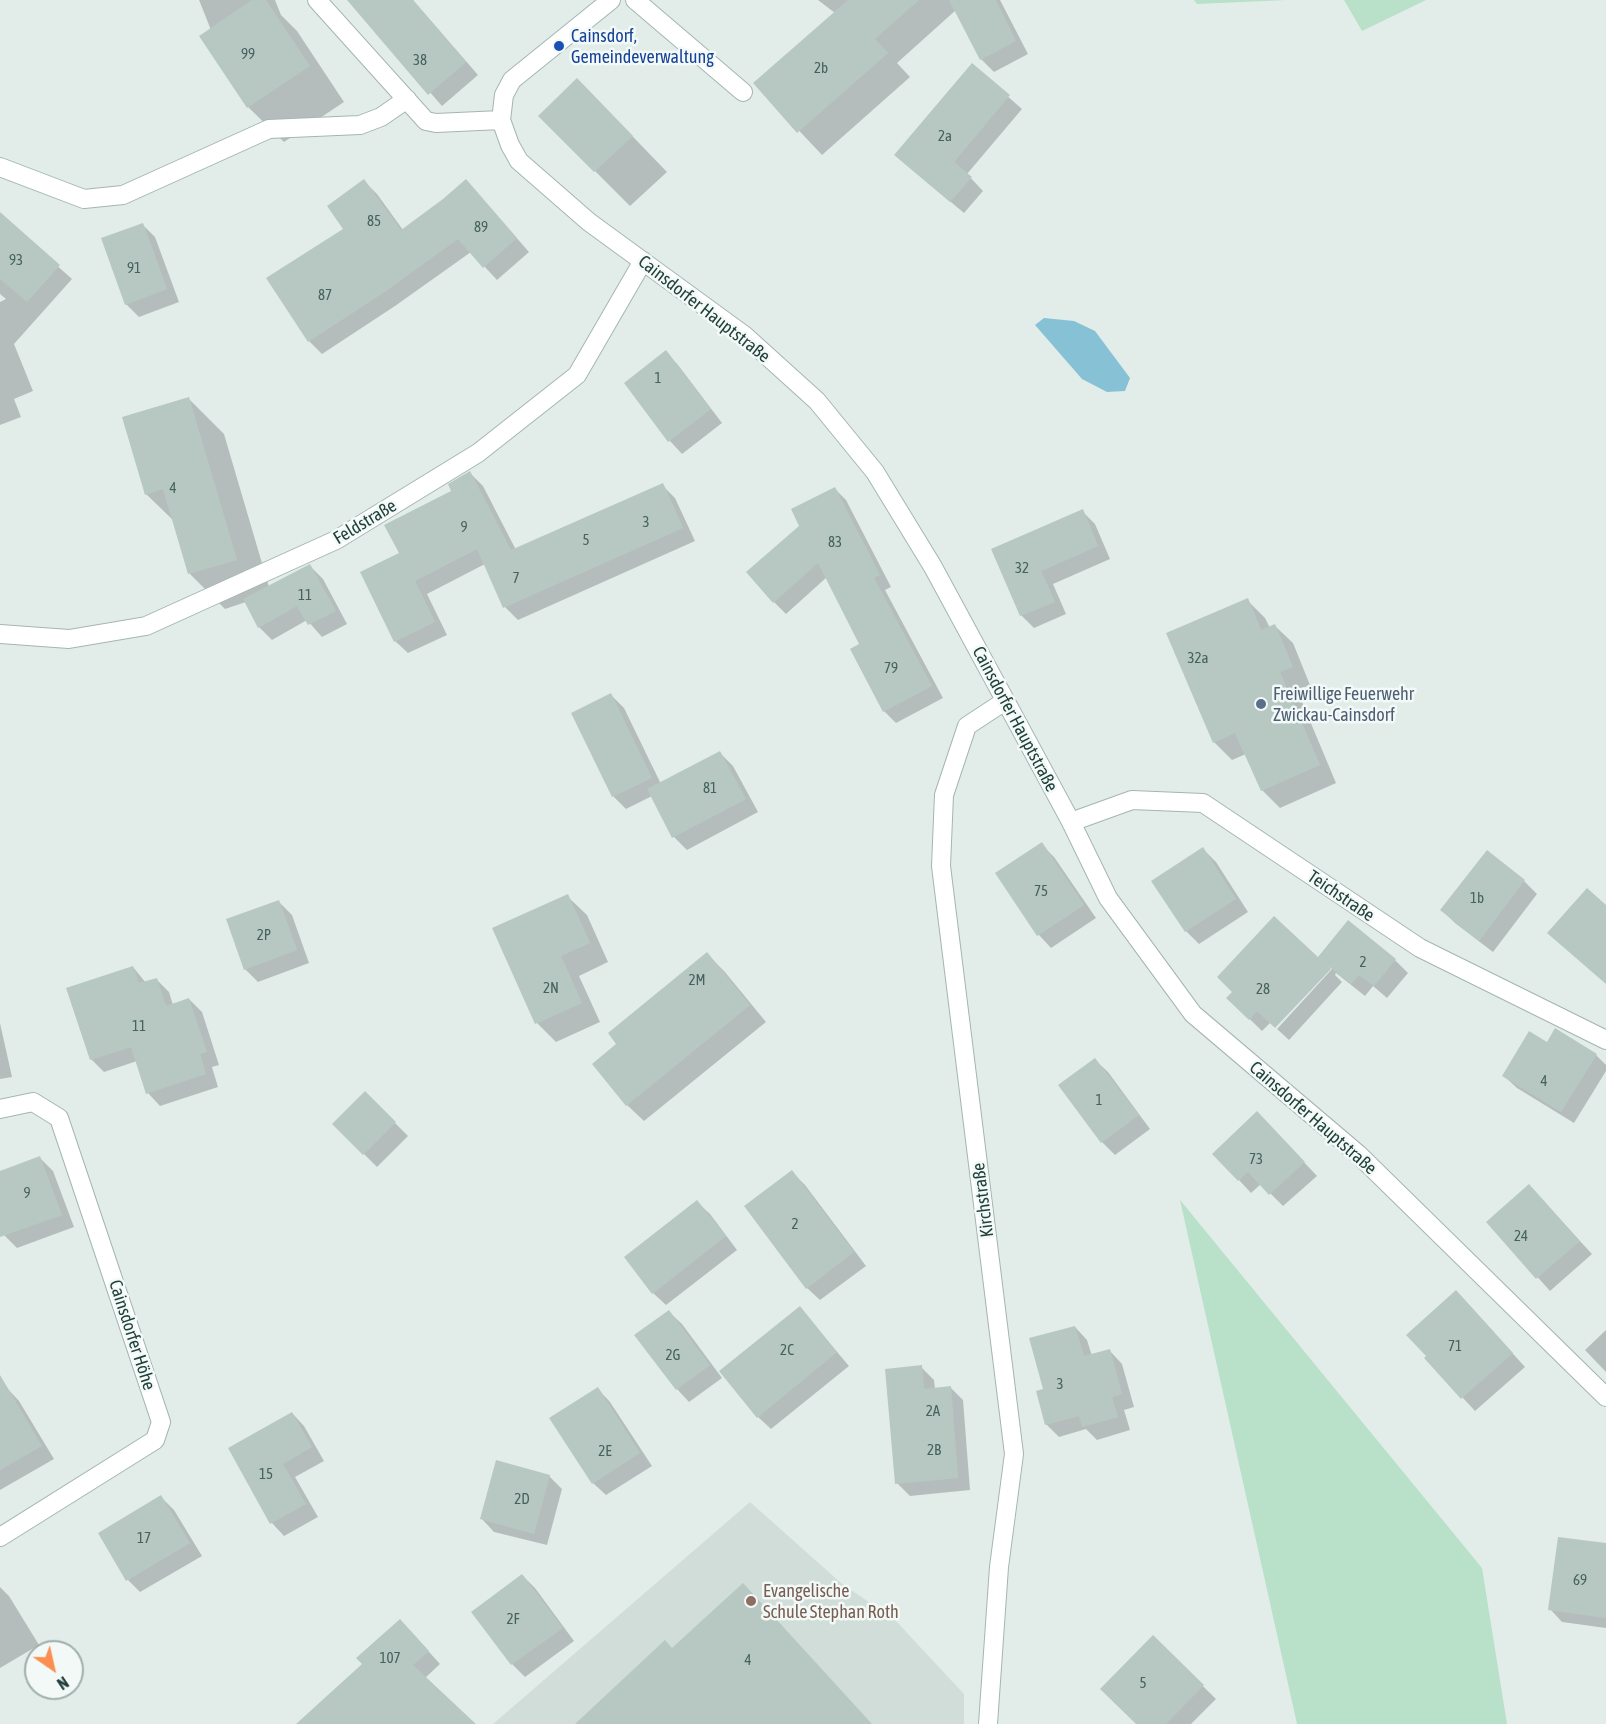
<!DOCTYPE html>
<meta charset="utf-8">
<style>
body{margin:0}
#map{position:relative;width:1606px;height:1724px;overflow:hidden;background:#e2edea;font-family:"Asap Condensed",sans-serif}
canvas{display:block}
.north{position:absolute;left:24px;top:1640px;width:60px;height:60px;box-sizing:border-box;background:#f3f9f7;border:2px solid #9fafac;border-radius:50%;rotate:146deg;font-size:16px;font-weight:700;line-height:24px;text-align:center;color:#21403b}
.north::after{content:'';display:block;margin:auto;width:21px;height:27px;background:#fb8f52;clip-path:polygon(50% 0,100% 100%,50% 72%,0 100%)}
</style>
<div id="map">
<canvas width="1606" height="1724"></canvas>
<div class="north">N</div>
</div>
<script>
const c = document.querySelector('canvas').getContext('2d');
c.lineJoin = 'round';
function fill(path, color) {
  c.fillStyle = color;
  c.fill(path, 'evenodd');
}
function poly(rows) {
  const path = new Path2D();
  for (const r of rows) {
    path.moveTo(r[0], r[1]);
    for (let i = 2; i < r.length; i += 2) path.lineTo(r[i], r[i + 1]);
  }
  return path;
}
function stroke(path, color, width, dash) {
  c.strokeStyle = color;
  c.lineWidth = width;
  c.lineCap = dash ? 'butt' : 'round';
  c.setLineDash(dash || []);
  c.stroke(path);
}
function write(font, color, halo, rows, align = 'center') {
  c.font = font + ' "Asap Condensed",sans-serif';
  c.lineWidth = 5;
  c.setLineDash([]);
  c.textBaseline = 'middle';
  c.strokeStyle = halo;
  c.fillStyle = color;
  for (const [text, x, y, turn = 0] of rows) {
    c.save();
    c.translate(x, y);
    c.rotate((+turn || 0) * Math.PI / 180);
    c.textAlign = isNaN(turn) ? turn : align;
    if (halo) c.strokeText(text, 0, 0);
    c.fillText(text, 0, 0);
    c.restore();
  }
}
const built = poly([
 [750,1502,841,1583,895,1620,964,1694,964,1724,493,1724]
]);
const green = poly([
 [1194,0,1287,0,1197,4],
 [1344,0,1426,0,1362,31],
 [1180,1200,1482,1568,1507,1724,1297,1724]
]);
const water = poly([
 [1044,318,1074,321,1095,331,1130,378,1125,391,1107,392,1082,379,1035,325]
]);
const shadow = poly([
 [199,0,275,0,281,15,297,31,344,102,284,142,248,107,211,30],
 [349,0,413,0,478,75,442,106],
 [818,0,1000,0,1028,54,994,72,981,59,956,10,897,63,910,77,822,155,755,84,835,13],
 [972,65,1022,109,967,174,983,191,964,213,909,167],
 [612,115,667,172,630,206,540,116],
 [364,181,377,194,403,230,478,194,529,252,497,280,471,252,395,306,322,354,309,341,345,229],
 [0,215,72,279,14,344,33,391,14,399,21,417,0,425,0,302,6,299,0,294],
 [142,224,155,237,179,302,139,317,126,304],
 [666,352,678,365,722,423,682,454,670,441,626,383],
 [189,399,224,434,269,587,310,566,323,579,347,624,322,637,307,620,272,640,259,627,246,602,225,609,190,574,175,522,146,494],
 [470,473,483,486,516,550,662,485,675,498,695,541,518,620,505,607,485,564,427,594,447,635,408,653,395,641,401,554],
 [835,489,846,500,891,587,885,590,943,698,896,723,884,711,861,645,827,577,786,614,774,602,801,527],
 [1082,511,1095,524,1110,559,1053,584,1066,614,1034,628,1021,615,993,550],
 [1247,600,1265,618,1270,628,1275,626,1293,643,1310,685,1297,690,1336,783,1280,808,1262,790,1246,754,1232,760,1214,742],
 [611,695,624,708,661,784,720,753,733,766,758,812,687,850,674,837,652,796,626,809,613,796],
 [1041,844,1054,857,1096,918,1051,948,1039,935],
 [1203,849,1216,862,1248,912,1199,944,1186,931],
 [1487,852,1524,881,1537,894,1493,952,1455,923,1442,910],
 [567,896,587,915,608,962,579,976,600,1022,556,1042,537,1023,494,929],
 [279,902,292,915,309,963,258,982,245,969],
 [1348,922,1395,960,1408,973,1387,998,1373,986,1365,996,1336,973,1335,975,1342,982,1289,1040,1277,1029,1332,969,1330,967,1275,1026,1270,1023,1262,1031,1228,998,1318,959],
 [707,954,724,971,766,1022,644,1121,627,1105,619,1044],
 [133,967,146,983,156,979,169,992,173,1005,189,999,202,1012,219,1065,212,1067,218,1087,160,1106,148,1093,137,1061,104,1072,91,1059],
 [0,1023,12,1077,0,1079],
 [1547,1044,1596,1055,1606,1065,1606,1071,1574,1123,1517,1088,1504,1076],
 [1095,1060,1108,1072,1150,1129,1115,1155,1102,1142,1060,1086],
 [365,1093,408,1136,377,1167,334,1124],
 [1270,1126,1317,1176,1283,1206,1261,1184,1251,1193,1239,1180],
 [40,1158,53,1171,74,1227,17,1248,4,1235,0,1223,0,1173],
 [792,1172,805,1185,866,1266,820,1300,807,1288],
 [1541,1199,1592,1254,1550,1291,1488,1222],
 [697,1202,710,1214,737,1250,666,1305,653,1293],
 [1469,1305,1525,1367,1475,1411,1426,1358],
 [800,1308,849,1366,771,1429,758,1417],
 [669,1312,682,1324,722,1378,689,1402,677,1389],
 [1075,1327,1087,1340,1092,1356,1110,1351,1122,1364,1134,1407,1124,1410,1130,1430,1097,1440,1086,1429,1059,1437,1046,1424,1045,1390],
 [1606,1330,1606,1372,1585,1350],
 [921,1367,934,1380,935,1389,950,1387,963,1400,970,1490,910,1496,897,1483],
 [7,1388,19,1401,54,1459,0,1490,0,1392],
 [598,1389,610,1402,652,1466,606,1495,593,1483],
 [292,1413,304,1426,324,1461,295,1477,318,1517,284,1536,272,1523,230,1448],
 [549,1476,562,1489,547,1545,494,1532,482,1519],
 [161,1497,174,1510,202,1556,140,1592,128,1580],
 [1606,1544,1606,1628,1562,1622,1550,1609],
 [522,1575,535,1588,574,1641,525,1677,512,1664,473,1612],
 [0,1587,9,1596,39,1645,0,1668],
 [412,1633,440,1664,425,1678,474,1724,298,1724],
 [1153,1637,1216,1699,1191,1724,1138,1724]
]);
const building = poly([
 [252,0,266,0,310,66,247,108,199,36],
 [347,0,413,0,466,62,428,95],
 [848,0,919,0,875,39,888,53,797,133,753,83],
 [949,0,996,0,1016,41,980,60],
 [972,63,1010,95,954,162,972,177,950,202,894,155],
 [577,78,633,136,594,172,538,116],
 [364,179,401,230,443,199,466,179,517,238,483,268,458,239,383,293,308,342,266,278,343,229,327,206],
 [0,212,60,265,27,302,0,279],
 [143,223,167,289,125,305,101,238],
 [666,350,711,409,668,442,624,383],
 [189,397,237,560,188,574,163,489,145,495,122,417],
 [470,471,511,550,663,483,683,528,503,608,477,549,415,581,435,622,394,642,360,572,399,553,384,525,451,491,448,484],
 [835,487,880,575,874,578,932,686,883,712,850,649,859,644,818,563,773,603,746,572,799,526,791,509],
 [1083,509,1098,546,1041,571,1055,602,1020,616,991,549],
 [310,564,336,611,308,625,297,606,258,628,243,599],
 [1248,598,1261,630,1275,624,1293,667,1280,672,1320,765,1261,791,1235,733,1213,743,1166,633],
 [611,693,652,778,612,797,571,713],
 [720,751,746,799,672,838,647,789],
 [1042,842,1084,905,1037,936,995,873],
 [1203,847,1236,899,1185,932,1151,881],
 [1487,850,1525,880,1479,941,1440,910],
 [1587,888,1606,905,1606,984,1547,933],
 [568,894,590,943,561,956,582,1003,535,1024,492,928],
 [279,900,297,950,244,970,226,919],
 [1274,916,1318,957,1348,920,1396,959,1374,986,1359,975,1351,984,1326,964,1331,969,1275,1028,1257,1011,1249,1020,1226,998,1232,992,1217,977],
 [707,952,750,1005,626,1106,592,1064,616,1044,608,1033],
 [133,966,139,983,157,978,166,1006,189,998,207,1052,200,1054,206,1074,146,1094,131,1047,90,1060,66,988],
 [1555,1028,1597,1054,1561,1112,1502,1076,1529,1031,1547,1042],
 [1095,1058,1139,1115,1101,1143,1058,1085],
 [365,1091,396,1122,363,1155,332,1124],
 [1257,1111,1305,1162,1269,1195,1248,1172,1238,1181,1212,1154],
 [40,1156,62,1215,0,1237,0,1171],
 [792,1170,854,1252,806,1289,744,1206],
 [1529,1184,1580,1241,1536,1279,1486,1222],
 [697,1200,726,1236,652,1294,624,1257],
 [1456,1290,1513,1353,1461,1399,1424,1358,1426,1356,1406,1335],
 [800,1306,837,1352,757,1418,719,1371],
 [669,1310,710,1365,676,1390,634,1335],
 [1075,1326,1084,1356,1110,1349,1122,1394,1112,1397,1118,1417,1082,1427,1079,1416,1045,1425,1036,1391,1043,1389,1029,1338],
 [922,1365,924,1389,951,1386,958,1478,895,1484,885,1369],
 [0,1375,42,1446,0,1470],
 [598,1387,640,1453,592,1484,549,1418],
 [292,1412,312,1447,283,1464,306,1504,270,1524,228,1448],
 [496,1460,550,1475,534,1534,480,1519],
 [161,1495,190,1543,126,1581,98,1533],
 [1558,1537,1606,1543,1606,1618,1548,1610],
 [522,1574,563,1628,511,1665,471,1612],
 [743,1583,872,1724,575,1724,665,1640,672,1648],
 [400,1619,429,1651,413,1665,476,1724,296,1724,362,1664,356,1658],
 [1153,1635,1204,1685,1166,1724,1136,1724,1100,1689]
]);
const minor = poly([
 [317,0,426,121,436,123,501,120],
 [611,0,512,80,504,95,501,120,510,145,519,161,589,222,744,335,817,401,875,472,933,567,1071,822,1108,898,1193,1014,1358,1154,1606,1397],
 [635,0,743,92],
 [0,167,84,199,123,195,269,129,360,125,381,117,407,99],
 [0,634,69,639,146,626,336,540,478,453,577,375,643,261],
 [1071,822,1132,800,1203,803,1420,948,1606,1040],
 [0,1109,33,1102,59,1118,161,1422,155,1440,0,1537],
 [988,1724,999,1567,1014,1454,941,866,944,795,967,726,1005,701]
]);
const markers = [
 [559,46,6,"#1a4fb4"],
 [1261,704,6,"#5c6f8a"],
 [751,1601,6,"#8d6e63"]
];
const numberNames = [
 ["99",248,54],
 ["38",420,60],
 ["2b",821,68],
 ["2a",945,136],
 ["85",374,221],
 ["89",481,227],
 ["93",16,260],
 ["91",134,268],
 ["87",325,295],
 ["1",658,378],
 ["4",173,488],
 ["3",646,522],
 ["9",464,527],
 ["5",586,540],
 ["83",835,542],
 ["32",1022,568],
 ["7",516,578],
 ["11",305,595],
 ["32a",1198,658],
 ["79",891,668],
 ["81",710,788],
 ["75",1041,891],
 ["1b",1477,898],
 ["2P",264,935],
 ["2",1363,962],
 ["2M",697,980],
 ["2N",551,988],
 ["28",1263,989],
 ["11",139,1026],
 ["4",1544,1081],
 ["1",1099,1100],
 ["73",1256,1159],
 ["9",27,1193],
 ["2",795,1224],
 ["24",1521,1236],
 ["71",1455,1346],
 ["2C",787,1350],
 ["2G",673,1355],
 ["3",1060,1384],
 ["2A",933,1411],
 ["2B",934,1450],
 ["2E",605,1451],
 ["15",266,1474],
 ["2D",522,1499],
 ["17",144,1538],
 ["69",1580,1580],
 ["2F",513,1619],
 ["107",390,1658],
 ["4",748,1660],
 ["5",1143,1683]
];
const transitNames = [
 ["Cainsdorf,",571,36],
 ["Gemeindeverwaltung",571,57]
];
const streetNames = [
 ["Cainsdorfer Hauptstraße",704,309,38],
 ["Feldstraße",365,522,-31],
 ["Cainsdorfer Hauptstraße",1015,719,62],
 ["Teichstraße",1341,896,34],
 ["Cainsdorfer Hauptstraße",1313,1118,41],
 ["Kirchstraße",983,1200,-97],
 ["Cainsdorfer Höhe",132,1335,72]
];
const serviceNames = [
 ["Freiwillige Feuerwehr",1273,694],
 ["Zwickau-Cainsdorf",1273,715]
];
const educationNames = [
 ["Evangelische",763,1591],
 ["Schule Stephan Roth",763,1612]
];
fill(built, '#d0ddd9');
fill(green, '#b9e0c8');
fill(water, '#86c1d6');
fill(shadow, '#0003');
fill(building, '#b7c8c3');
stroke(minor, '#a4b6b2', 20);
stroke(minor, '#fff', 18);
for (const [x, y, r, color] of markers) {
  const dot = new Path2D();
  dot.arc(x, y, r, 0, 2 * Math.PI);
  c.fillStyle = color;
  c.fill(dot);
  stroke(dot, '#f3f9f7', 2);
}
write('15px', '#46625d', null, numberNames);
write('18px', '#164399', '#f3f9f7', transitNames, 'left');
write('18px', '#21403b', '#f3f9f7', streetNames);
write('18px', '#4e5e75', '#f3f9f7', serviceNames, 'left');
write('18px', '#785e54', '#f3f9f7', educationNames, 'left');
</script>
